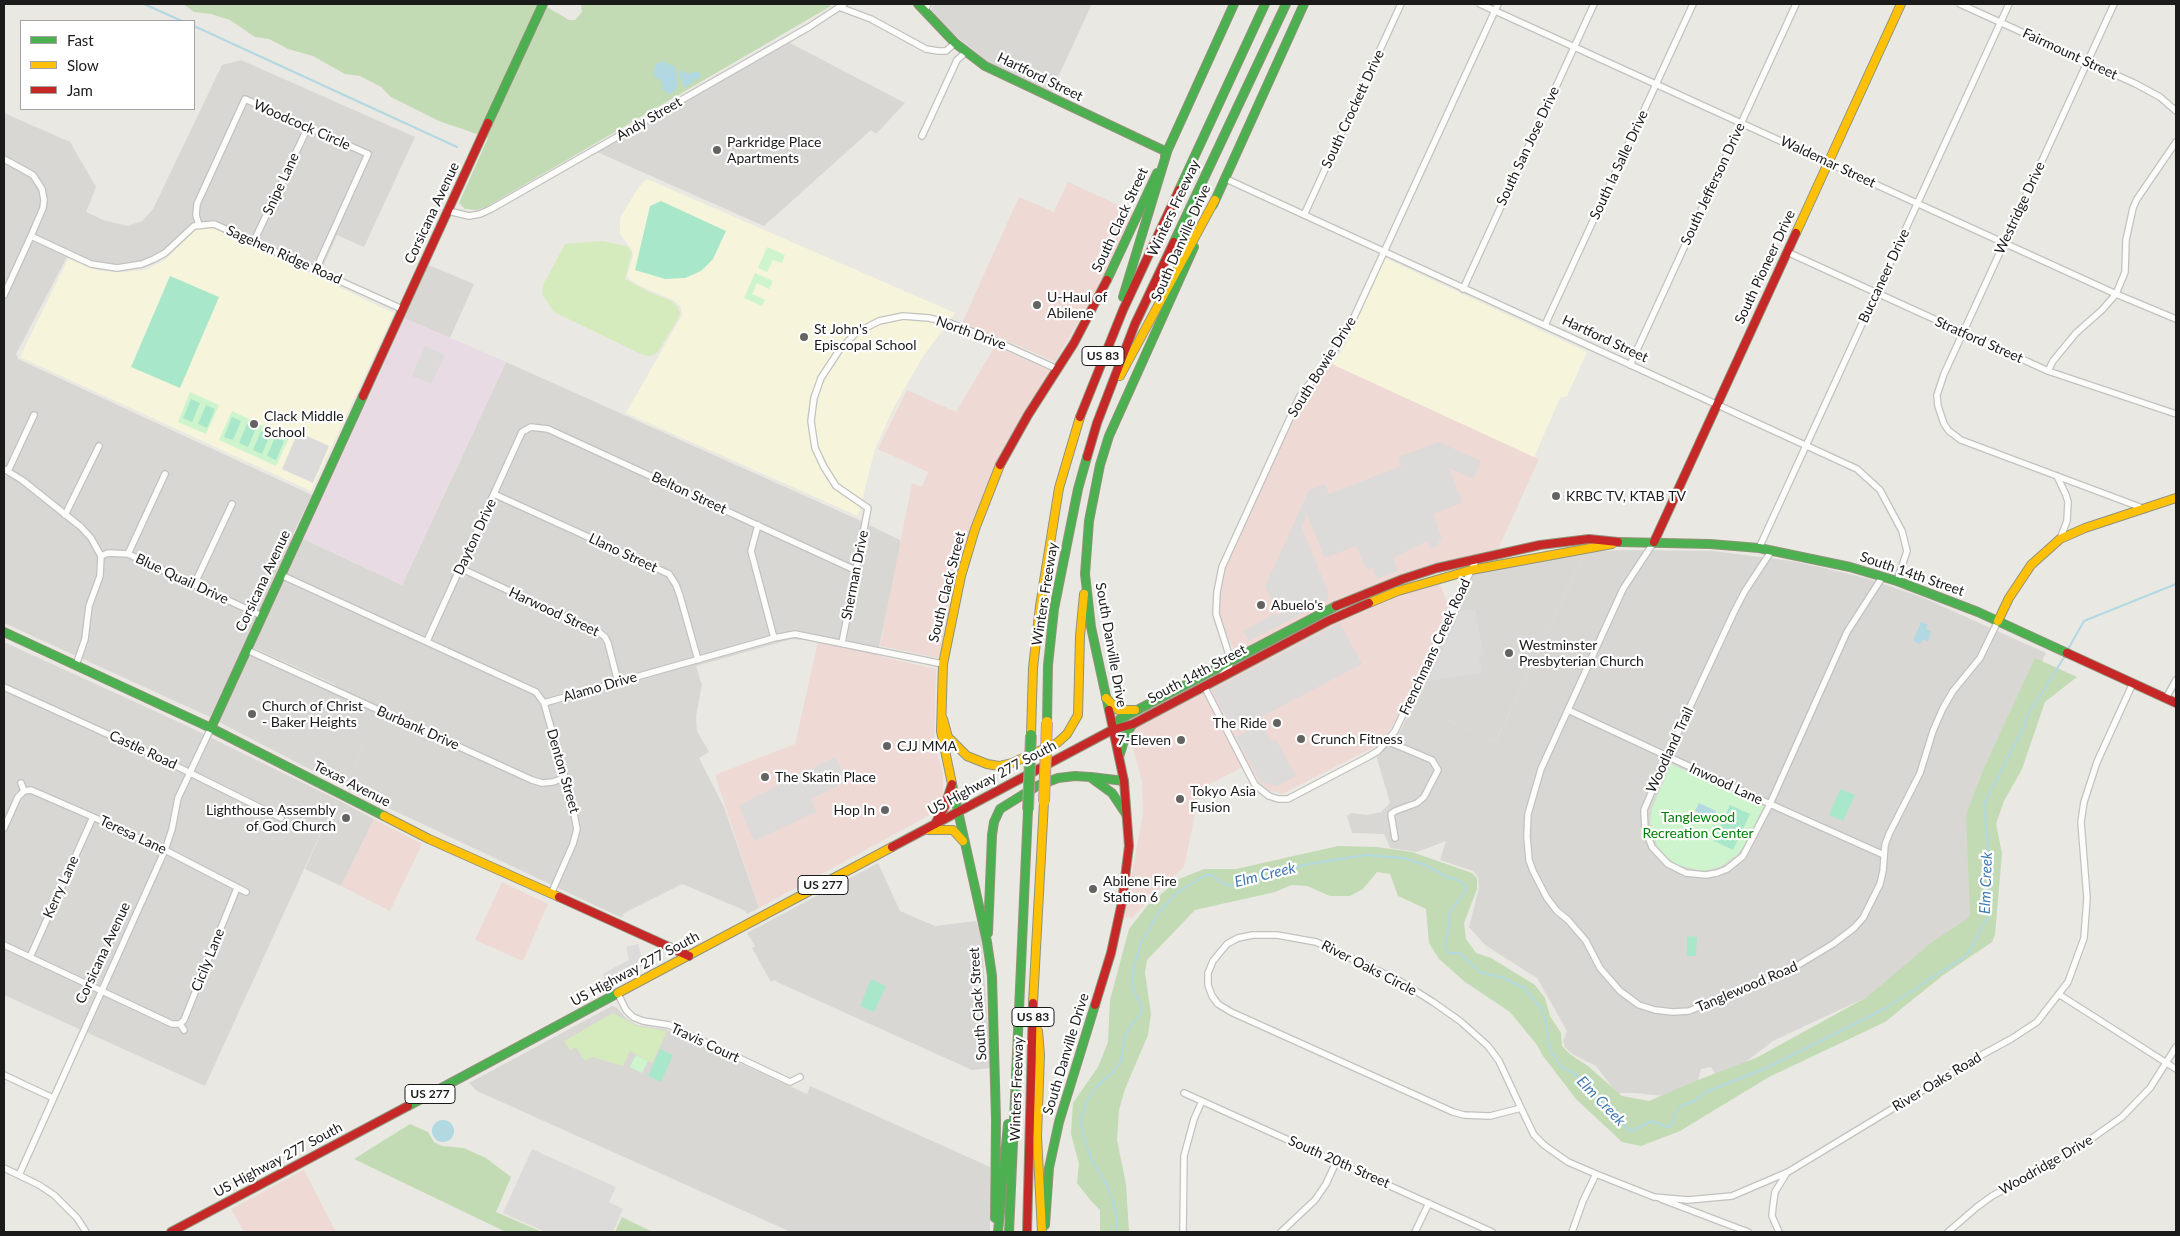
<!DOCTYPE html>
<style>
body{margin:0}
#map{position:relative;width:2180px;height:1236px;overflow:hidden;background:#eae8e2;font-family:Lato,sans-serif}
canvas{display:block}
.frame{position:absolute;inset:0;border:5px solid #1b1b1b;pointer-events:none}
.legend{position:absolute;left:20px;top:20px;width:175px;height:90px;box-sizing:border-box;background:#fff;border:1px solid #a4a4a4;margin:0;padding:6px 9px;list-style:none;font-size:15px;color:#1b1b1b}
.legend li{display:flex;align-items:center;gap:10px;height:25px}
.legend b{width:25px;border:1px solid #a4a4a4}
</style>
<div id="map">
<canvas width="2180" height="1236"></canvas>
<div class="frame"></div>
<ul class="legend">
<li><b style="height:6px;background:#4caf50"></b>Fast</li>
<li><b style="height:6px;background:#ffc107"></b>Slow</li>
<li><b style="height:6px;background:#c62828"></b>Jam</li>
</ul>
</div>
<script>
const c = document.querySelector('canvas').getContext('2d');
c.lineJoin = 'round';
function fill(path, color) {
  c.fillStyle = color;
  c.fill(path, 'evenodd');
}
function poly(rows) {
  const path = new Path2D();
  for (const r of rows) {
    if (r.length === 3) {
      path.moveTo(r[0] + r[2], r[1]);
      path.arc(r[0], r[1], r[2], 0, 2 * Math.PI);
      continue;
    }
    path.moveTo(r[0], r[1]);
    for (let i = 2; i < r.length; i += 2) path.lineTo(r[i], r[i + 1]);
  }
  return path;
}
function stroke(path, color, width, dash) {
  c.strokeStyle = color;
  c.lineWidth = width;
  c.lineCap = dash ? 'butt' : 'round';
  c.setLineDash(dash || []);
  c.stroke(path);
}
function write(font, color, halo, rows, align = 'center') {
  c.font = font + ' Lato,sans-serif';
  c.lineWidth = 4.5;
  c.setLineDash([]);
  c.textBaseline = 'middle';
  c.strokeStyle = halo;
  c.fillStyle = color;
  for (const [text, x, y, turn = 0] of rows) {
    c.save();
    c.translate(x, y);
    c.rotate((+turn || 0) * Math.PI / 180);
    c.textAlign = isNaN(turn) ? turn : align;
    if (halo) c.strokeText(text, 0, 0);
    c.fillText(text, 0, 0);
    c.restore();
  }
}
const residential = poly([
 [934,4,1092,4,1051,92,1011,75,988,62,952,33,931,10],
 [788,42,905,103,876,134,871,130,764,226,597,152],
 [241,60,415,137,364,247,337,235,319,276,212,227,194,229,161,260,144,267,120,271,100,269,67,257,16,354,18,359,312,495,293,534,402,585,506,362,859,520,900,540,900,550,877,656,814,641,792,639,696,666,702,685,696,716,697,731,709,752,699,758,724,807,759,908,747,914,744,910,682,884,624,913,622,918,344,787,364,746,318,725,336,685,245,644,210,717,4,623,4,113,70,142,96,187,86,212,103,220,128,226,142,221,153,209,222,65],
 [426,264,474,284,450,338,402,317],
 [1626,550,1713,551,1791,561,1824,568,1869,579,1924,598,2046,653,1987,773,1975,902,1969,920,1882,990,1773,1041,1720,1082,1711,1067,1701,1069,1693,1099,1636,1093,1617,1093,1596,1066,1572,1054,1565,1047,1563,1041,1567,1031,1537,978,1485,945,1469,927,1479,887,1478,877,1473,871,1440,860,1446,841,1417,852,1390,848,1384,834,1352,833,1347,816,1351,813,1367,815,1381,812,1390,803,1376,755,1396,740,1413,705,1496,741,1585,552],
 [4,642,183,724,336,799,205,1086,4,995],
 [878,863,900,911,935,926,976,921,981,933,991,1068,972,1070,777,982,775,980,771,982,752,948,755,946,747,933],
 [612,1006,616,1007,627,1019,637,1025,665,1029,807,1094,810,1086,990,1167,990,1232,791,1232,477,1091,469,1083]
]);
const commercial = poly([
 [1068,182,1134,212,1102,281,1055,362,1001,338,962,323,1019,197,1054,212],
 [995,346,1051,371,1003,450,984,493,961,563,939,658,880,646,912,483,922,487,928,472,878,449,907,390,956,412],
 [1332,364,1539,459,1498,549,1417,570,1338,599,1236,654,1226,634,1220,614,1220,593,1225,561,1303,398],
 [1439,582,1449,607,1394,723,1384,739,1376,746,1282,794,1267,790,1259,782,1248,764,1208,785,1201,791,1198,800,1184,867,1155,893,1132,918,1124,917,1143,813,1142,781,1129,735,1135,727,1338,619,1403,593],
 [818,642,936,669,934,743,943,773,943,796,935,812,759,908,715,775,795,744],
 [374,819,422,844,390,911,341,886],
 [502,882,548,904,523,961,475,940],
 [304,1170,336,1232,244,1232,231,1209]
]);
const industrial = poly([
 [402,317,506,362,402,585,302,538]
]);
const education = poly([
 [647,179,955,313,922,358,894,407,875,449,858,516,626,413,682,315,681,307,675,301,640,286,629,279,627,276,633,257,632,250,620,234,620,218,638,188],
 [213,228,394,313,311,491,20,357,68,259,99,271,124,272,145,270,165,260,196,230],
 [1385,258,1587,352,1567,396,1560,398,1534,457,1332,364,1342,350,1356,323]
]);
const religious = poly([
 [1585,552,1496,741,1408,703,1471,570],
 [249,653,333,692,319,725,364,746,344,787,217,721],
 [336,799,374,819,341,886,305,869]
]);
const grass = poly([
 [601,241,627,246,632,252,625,279,649,292,672,301,677,306,680,313,678,319,657,353,650,356,641,354,554,312,542,294,543,285,565,244],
 [613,1013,637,1026,667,1031,652,1063,630,1051,623,1066,592,1057,585,1061,576,1047,570,1050,564,1041]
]);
const forest = poly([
 [183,4,542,4,569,20,575,20,582,12,581,4,825,4,831,6,486,207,477,210,465,209,459,203,488,138,439,121,391,97,381,87,360,76,345,74,313,56,288,49,269,39,255,37,230,20,211,14,194,12],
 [2035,658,2077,677,2045,702,2022,769,2004,801,1996,824,2002,853,1995,935,1992,942,1942,976,1885,1022,1769,1077,1680,1131,1641,1146,1622,1142,1576,1099,1543,1056,1537,1045,1510,1012,1465,982,1439,959,1429,943,1426,909,1398,896,1390,874,1377,872,1363,889,1350,896,1330,896,1307,886,1291,885,1275,892,1195,910,1147,960,1145,973,1151,1014,1148,1035,1125,1089,1119,1110,1117,1140,1126,1184,1129,1232,1100,1232,1100,1210,1091,1201,1077,1183,1079,1164,1071,1134,1073,1103,1098,1067,1108,1042,1110,1000,1129,929,1147,906,1179,879,1204,869,1236,869,1338,846,1377,847,1412,852,1472,873,1477,878,1477,889,1464,923,1466,939,1476,953,1491,958,1535,985,1545,998,1550,1016,1561,1033,1562,1046,1571,1055,1588,1066,1622,1096,1649,1101,1698,1080,1756,1058,1867,997,1932,942,1967,919,1970,915,1966,815,1984,768],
 [410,1124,428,1132,434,1142,442,1146,464,1148,486,1158,511,1177,496,1212,542,1232,506,1232,354,1159],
 [622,1217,638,1225,653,1232,615,1232]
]);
const park = poly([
 [767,247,785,255,782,263,773,260,767,272,758,268],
 [755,273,773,281,769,289,757,283,752,294,765,300,762,306,744,298],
 [190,392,219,405,206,434,178,422],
 [232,411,289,438,276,466,219,440],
 [1671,764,1764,806,1745,845,1738,854,1720,867,1703,871,1677,865,1667,857,1657,846,1650,821,1652,808],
 [636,1055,648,1061,642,1073,630,1067]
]);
const pitch = poly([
 [661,201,726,231,713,259,701,271,685,278,665,279,635,270,650,206],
 [170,276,219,297,180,388,131,367],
 [191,399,200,403,192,422,183,418],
 [206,405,215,409,207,428,198,424],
 [232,417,241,421,233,440,224,437],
 [247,424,256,428,248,447,239,443],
 [261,431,270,435,262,454,253,450],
 [275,437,284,441,276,460,267,456],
 [1840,789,1855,795,1843,821,1829,815],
 [1730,805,1750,814,1733,850,1714,841],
 [1687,936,1697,937,1696,956,1687,956],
 [871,979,886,986,874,1012,860,1006],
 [660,1049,673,1055,661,1082,648,1076]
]);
const parking = poly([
 [425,346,445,355,431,384,412,376],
 [298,432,329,446,313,483,282,469],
 [1439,442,1481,461,1473,479,1449,468,1462,503,1433,514,1442,540,1438,542,1439,545,1430,549,1427,541,1393,558,1398,571,1377,579,1373,568,1367,570,1356,546,1325,558,1307,514,1302,528,1328,592,1328,600,1249,641,1243,631,1274,614,1279,615,1281,610,1276,608,1265,587,1309,490,1325,484,1329,494,1401,466,1398,457],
 [1475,609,1483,652,1479,659,1482,673,1428,681,1460,611],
 [1340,623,1362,664,1234,731,1212,690],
 [1262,724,1271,741,1276,740,1296,776,1277,786,1261,782,1236,737],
 [835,757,848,780,811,799,816,812,754,841,739,805],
 [638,944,644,966,603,986,604,973,629,960,626,947],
 [532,1149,616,1187,609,1202,623,1209,613,1232,546,1232,503,1213]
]);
const water = poly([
 [660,61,674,66,676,69,678,86,671,95,663,90,661,81,653,75,655,66],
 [681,70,688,74,698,71,701,76,685,88,679,74],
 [1921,622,1928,625,1926,629,1931,631,1928,642,1923,639,1920,644,1913,641],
 [1699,803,1716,811,1712,819,1695,811],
 [443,1131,11]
]);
const stream = poly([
 [144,4,182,21],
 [194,26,457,147],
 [2067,651,2084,621,2176,584],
 [1116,1232,1117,1216,1113,1202,1107,1185,1091,1159,1080,1123,1087,1101,1095,1088,1114,1071,1121,1061,1125,1034,1141,1013,1142,1006,1133,990,1132,982,1134,967,1141,942,1160,911,1179,891,1206,875,1211,875,1224,884,1231,886,1243,880,1264,879,1303,865,1365,855,1404,858,1425,865,1445,876,1460,881,1465,886,1466,890,1448,915,1449,928,1445,946,1449,953,1459,953,1480,972,1504,978,1524,988,1541,1008,1547,1026,1548,1042,1552,1053,1561,1067,1575,1074,1631,1132,1651,1121,1667,1127,1672,1125,1675,1114,1680,1107,1696,1100,1708,1091,1764,1069,1884,1009,1967,955,1987,918,1989,861,1984,804,2024,726,2027,716,2065,656]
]);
const street = poly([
 [1480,4,2116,294,2176,319],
 [1960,4,2136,84,2160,97,2176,111],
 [2114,4,1944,374,1937,395,1938,406,1944,424,1949,431,1961,440,2145,509],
 [839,7,871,19,926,49,938,51,946,51,955,43],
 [924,12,928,4],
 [922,136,957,60,966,52],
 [4,159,33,175,42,189,44,200,43,208,31,236,4,295],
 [1224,178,1857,469,1880,490,1902,531,1907,551,1897,581],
 [448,211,469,216,480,214,491,209,809,27,844,4],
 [1304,215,1401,4],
 [199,225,196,215,197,204,245,99,368,154,316,269],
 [31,236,91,264,117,268,142,264,154,259,165,253,194,226,214,224,402,309],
 [254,241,308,127],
 [1787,252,2048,371,2176,414],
 [1463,289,1594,4],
 [1545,325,1693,4],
 [1630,365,1796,4],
 [2048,371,2053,361,2076,333,2102,310,2116,294,2125,272,2126,240,2133,208,2137,199,2176,142],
 [4,469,22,480,81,527,91,538,101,556,100,576,89,606,85,639,76,665],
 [8,471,34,415],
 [2057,476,2066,495,2068,502,2067,521,2060,539],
 [494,494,669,574,676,585,680,596,698,660],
 [65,515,99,446],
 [758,525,751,551,774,638],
 [1654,542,1623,589,1541,769,1528,814,1527,837,1529,860,1533,871,1547,898,1557,911,1568,920,1586,941,1600,968,1620,991,1639,1005,1655,1010,1673,1012,1689,1011,1785,973,1833,944,1854,928,1863,918,1880,884,1883,871,1885,845,1889,834,1920,773,1933,731,1943,708,1953,691,1980,658,1998,621],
 [1759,548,2009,4],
 [1772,550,1745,591,1735,610,1667,756,1644,810,1645,829,1652,847,1668,864,1686,873,1706,875,1717,873,1727,869,1743,856,1770,804,1847,632,1883,576],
 [128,554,165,474],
 [101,556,108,553,128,554,262,616],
 [460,568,600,633,605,637,608,643,618,682],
 [281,575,536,692,544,703,774,638,795,634,943,664],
 [194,585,232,504],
 [427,641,522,432,531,427,548,429,855,570],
 [842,643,868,508,836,486,824,467,815,448,811,421,814,398,821,378,840,349,856,333,879,321,903,316,929,318,950,323,991,339,1057,369],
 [247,650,532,780,542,783,553,782,564,778],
 [1220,677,1229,667,1231,661,1216,614,1217,592,1222,567,1300,396,1328,360,1349,328,1498,4],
 [1204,686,1255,785,1269,796,1278,799,1288,799,1366,758,1378,751,1387,741,1395,731,1477,558],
 [4,687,160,758,281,818],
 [2166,698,2176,680],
 [544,703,571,799,577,829,573,844,551,894],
 [1568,710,1770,804,1884,855],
 [1387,741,1432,760,1438,770,1424,797,1417,803,1395,811,1391,814,1395,838],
 [21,783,24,791,31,790,93,817,165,850,246,892],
 [4,828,18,797,24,791],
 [1253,935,1277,935,1316,942,1398,980,1433,1002,1460,1021,1488,1046,1499,1061,1521,1108,1490,1116,1464,1115,1453,1112,1231,1012,1218,1004,1212,996,1208,985,1208,973,1213,961,1227,944,1238,938,1253,935],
 [4,945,172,1024,180,1024],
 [30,957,93,817],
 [618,994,626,1010,633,1017,643,1021,669,1025,790,1082,800,1077],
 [2060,995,2176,1069],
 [184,1030,180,1024,184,1020,237,888],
 [4,1075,53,1098],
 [1184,1093,1492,1232],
 [1521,1108,1534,1135,1544,1145,1568,1162,1596,1174,1654,1197,1688,1200,1732,1196,1788,1172,1976,1058,2011,1039,2037,1022,2068,982,2084,938,2087,898,2081,822,2084,802,2097,762,2133,683],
 [4,1168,39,1185,54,1195,77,1218,86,1232],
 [19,1175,165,850,172,829,178,798,211,728],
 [1661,1199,1748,1232],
 [1183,1232,1184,1156,1194,1119,1202,1101],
 [1281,1232,1315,1200,1326,1184,1337,1160],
 [1415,1232,1429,1203],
 [1572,1232,1583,1201,1596,1174],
 [1779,1232,1772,1216,1773,1206,1775,1192,1786,1174],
 [1948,1232,1977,1207,1992,1196,2071,1153,2122,1117,2150,1088,2176,1047]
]);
const fast = poly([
 [918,4,955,43,985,66,1167,152],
 [488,123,543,4],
 [1165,156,1234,4],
 [1179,190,1265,4],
 [1213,205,1304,4],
 [1174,242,1286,4],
 [1107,280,1157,173],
 [1123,297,1167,152],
 [1618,542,1710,544,1759,548,1850,567,1897,581,1978,612,2067,653],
 [4,632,211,728,384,816],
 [1109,710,1091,627,1085,574,1089,521,1100,465,1109,436,1194,247],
 [1047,722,1048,665,1054,609,1078,489,1087,457],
 [211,728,363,396],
 [1112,730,1120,719,1336,606],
 [1119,757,1126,734,1132,725],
 [1091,777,1124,781],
 [952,784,987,942,992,976,996,1120,995,1218],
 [988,933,992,835,994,822,1000,809,1037,786,1058,778,1075,776,1090,777,1112,793,1126,814],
 [408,1106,618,993],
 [1045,1225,1049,1168,1059,1122,1095,1005],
 [998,1232,1008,1124],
 [1009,1232,1028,810]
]);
const slow = poly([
 [1796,233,1901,4],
 [1120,376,1215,200],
 [1369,603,1398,591,1471,570,1612,544],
 [1998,621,2009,598,2031,565,2060,539,2085,528,2176,498],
 [1106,698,1118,710,1135,710],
 [943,719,948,737,967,756,987,764,999,766,1012,763,1057,743,1067,734,1078,715,1080,636,1084,594],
 [1031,735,1033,668,1040,606,1059,488,1080,417],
 [952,784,941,731,943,664,961,576,975,529,1000,465],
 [384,816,429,839,559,897],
 [928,830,953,830,963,841],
 [618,993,892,847],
 [1033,1003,1044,802],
 [1038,1031,1040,1055,1037,1136,1042,1232]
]);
const jam = poly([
 [363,396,488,123],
 [1080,417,1123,310,1179,190],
 [1087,457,1097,423,1135,324,1174,242],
 [1000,465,1028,415,1074,343,1107,280],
 [1654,542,1796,233],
 [1336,606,1403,579,1437,568,1540,545,1589,539,1618,542],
 [2067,653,2176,703],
 [1112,730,1133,724,1328,621,1369,603],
 [935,824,945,806,952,784],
 [892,847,1112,730],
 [559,897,689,956],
 [1095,1005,1111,953,1122,902,1129,846,1124,781,1109,710],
 [171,1232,408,1106],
 [1027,1232,1033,1003]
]);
const fastBridge = poly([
 [1028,810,1031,735]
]);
const slowBridge = poly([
 [1044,802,1047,722]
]);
const markers = [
 [717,150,5,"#636361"],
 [1037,305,5,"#636361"],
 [804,337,5,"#636361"],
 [254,424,5,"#636361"],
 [1556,496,5,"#636361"],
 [1261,605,5,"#636361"],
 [1509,653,5,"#636361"],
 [252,714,5,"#636361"],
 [1277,723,5,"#636361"],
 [1301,739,5,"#636361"],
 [1181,740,5,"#636361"],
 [887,746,5,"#636361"],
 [765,777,5,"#636361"],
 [1180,799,5,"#636361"],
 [885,810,5,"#636361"],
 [346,818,5,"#636361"],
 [1093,889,5,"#636361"]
];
const shields = [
 [1103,356,42],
 [823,885,50],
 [1033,1017,42],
 [430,1094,50]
];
const shieldNames = [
 ["US 83",1103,356],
 ["US 277",823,885],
 ["US 83",1033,1017],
 ["US 277",430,1094]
];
const streetNames = [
 ["Fairmount Street",2070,54,25],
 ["Hartford Street",1040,77,26],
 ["South Crockett Drive",1353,109,-65],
 ["Andy Street",649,119,-30],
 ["Woodcock Circle",302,125,24],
 ["South San Jose Drive",1528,146,-65],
 ["Waldemar Street",1828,162,25],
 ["South la Salle Drive",1619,165,-65],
 ["Snipe Lane",281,184,-65],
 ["South Jefferson Drive",1713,184,-65],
 ["Winters Freeway",1174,208,-65],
 ["Westridge Drive",2020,208,-65],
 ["Corsicana Avenue",432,213,-65],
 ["South Clack Street",1120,220,-65],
 ["South Danville Drive",1181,243,-66],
 ["Sagehen Ridge Road",284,255,24],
 ["South Pioneer Drive",1765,267,-65],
 ["Buccaneer Drive",1884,276,-65],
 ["North Drive",971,333,20],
 ["Hartford Street",1605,339,25],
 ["Stratford Street",1979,340,24],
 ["South Bowie Drive",1322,367,-58],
 ["Belton Street",689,493,25],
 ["Dayton Drive",475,537,-65],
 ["Llano Street",623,553,25],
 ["South 14th Street",1912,574,19],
 ["Sherman Drive",855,575,-79],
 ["Blue Quail Drive",182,579,25],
 ["Corsicana Avenue",263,581,-65],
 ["South Clack Street",947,587,-76],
 ["Winters Freeway",1045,594,-81],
 ["Harwood Street",554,612,25],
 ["South Danville Drive",1111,645,80],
 ["Frenchmans Creek Road",1435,647,-65],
 ["South 14th Street",1197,674,-28],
 ["Alamo Drive",600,687,-16],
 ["Burbank Drive",418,728,24],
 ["Castle Road",143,750,25],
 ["Woodland Trail",1670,750,-65],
 ["Denton Street",563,771,74],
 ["US Highway 277 South",992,778,-28],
 ["Texas Avenue",352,784,27],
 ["Inwood Lane",1726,784,25],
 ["Teresa Lane",133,835,25],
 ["Kerry Lane",61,887,-66],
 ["Corsicana Avenue",103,953,-65],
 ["Cicily Lane",208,960,-68],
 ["River Oaks Circle",1369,968,27],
 ["US Highway 277 South",635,969,-28],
 ["Tanglewood Road",1747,987,-23],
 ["South Clack Street",978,1004,-94],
 ["Travis Court",705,1043,25],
 ["South Danville Drive",1066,1054,-73],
 ["River Oaks Road",1937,1082,-31],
 ["Winters Freeway",1017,1089,-88],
 ["US Highway 277 South",278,1160,-28],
 ["South 20th Street",1339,1162,24],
 ["Woodridge Drive",2046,1165,-30]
];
const poiNames = [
 ["Parkridge Place",727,142],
 ["Apartments",727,158],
 ["U-Haul of",1047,297],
 ["Abilene",1047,313],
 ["St John's",814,329],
 ["Episcopal School",814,345],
 ["Clack Middle",264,416],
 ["School",264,432],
 ["KRBC TV, KTAB TV",1566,496],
 ["Abuelo's",1271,605],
 ["Westminster",1519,645],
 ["Presbyterian Church",1519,661],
 ["Church of Christ",262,706],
 ["- Baker Heights",262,722],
 ["The Ride",1267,723,"right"],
 ["Crunch Fitness",1311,739],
 ["7-Eleven",1171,740,"right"],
 ["CJJ MMA",897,746],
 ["The Skatin Place",775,777],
 ["Tokyo Asia",1190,791],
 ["Fusion",1190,807],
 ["Lighthouse Assembly",336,810,"right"],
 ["of God Church",336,826,"right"],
 ["Hop In",875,810,"right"],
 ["Abilene Fire",1103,881],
 ["Station 6",1103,897]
];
const parkNames = [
 ["Tanglewood",1698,817],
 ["Recreation Center",1698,833]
];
const waterNames = [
 ["Elm Creek",1265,875,-14],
 ["Elm Creek",1986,883,-88],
 ["Elm Creek",1601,1101,46]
];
fill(residential, '#d9d7d4');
fill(commercial, '#eed9d5');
fill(industrial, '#e9dbe3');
fill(education, '#f6f5db');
fill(religious, '#d8d7d4');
fill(grass, '#d6ebbd');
fill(forest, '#c3dbb4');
fill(park, '#cdf4cd');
fill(pitch, '#a9e7cb');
fill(parking, '#dcdbd9');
fill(water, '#b2d8e1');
stroke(stream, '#b2d8e1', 2);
stroke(street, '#c2c2bf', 8);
stroke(fast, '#91937a', 10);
stroke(slow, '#91937a', 10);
stroke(jam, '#91937a', 10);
stroke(street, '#fcfcfb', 5.5);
stroke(fast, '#4caf50', 8);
stroke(slow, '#ffc107', 8);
stroke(jam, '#c62828', 8);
stroke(fastBridge, '#c198a3', 12, []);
stroke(slowBridge, '#c198a3', 12, []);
stroke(fastBridge, '#4caf50', 10);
stroke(slowBridge, '#ffc107', 10);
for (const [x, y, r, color] of markers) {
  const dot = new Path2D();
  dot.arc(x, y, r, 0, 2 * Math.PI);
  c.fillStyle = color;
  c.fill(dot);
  stroke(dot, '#fff', 2);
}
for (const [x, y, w] of shields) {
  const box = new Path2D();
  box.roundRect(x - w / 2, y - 9.5, w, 19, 4);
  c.fillStyle = '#fff';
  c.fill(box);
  stroke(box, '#1b1b1b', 1);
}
write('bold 12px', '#1b1b1b', null, shieldNames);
write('14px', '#1b1b1b', '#fff', streetNames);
write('14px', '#1b1b1b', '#fff', poiNames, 'left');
write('14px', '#01800b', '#fff', parkNames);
write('italic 15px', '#4079b2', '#fff', waterNames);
</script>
